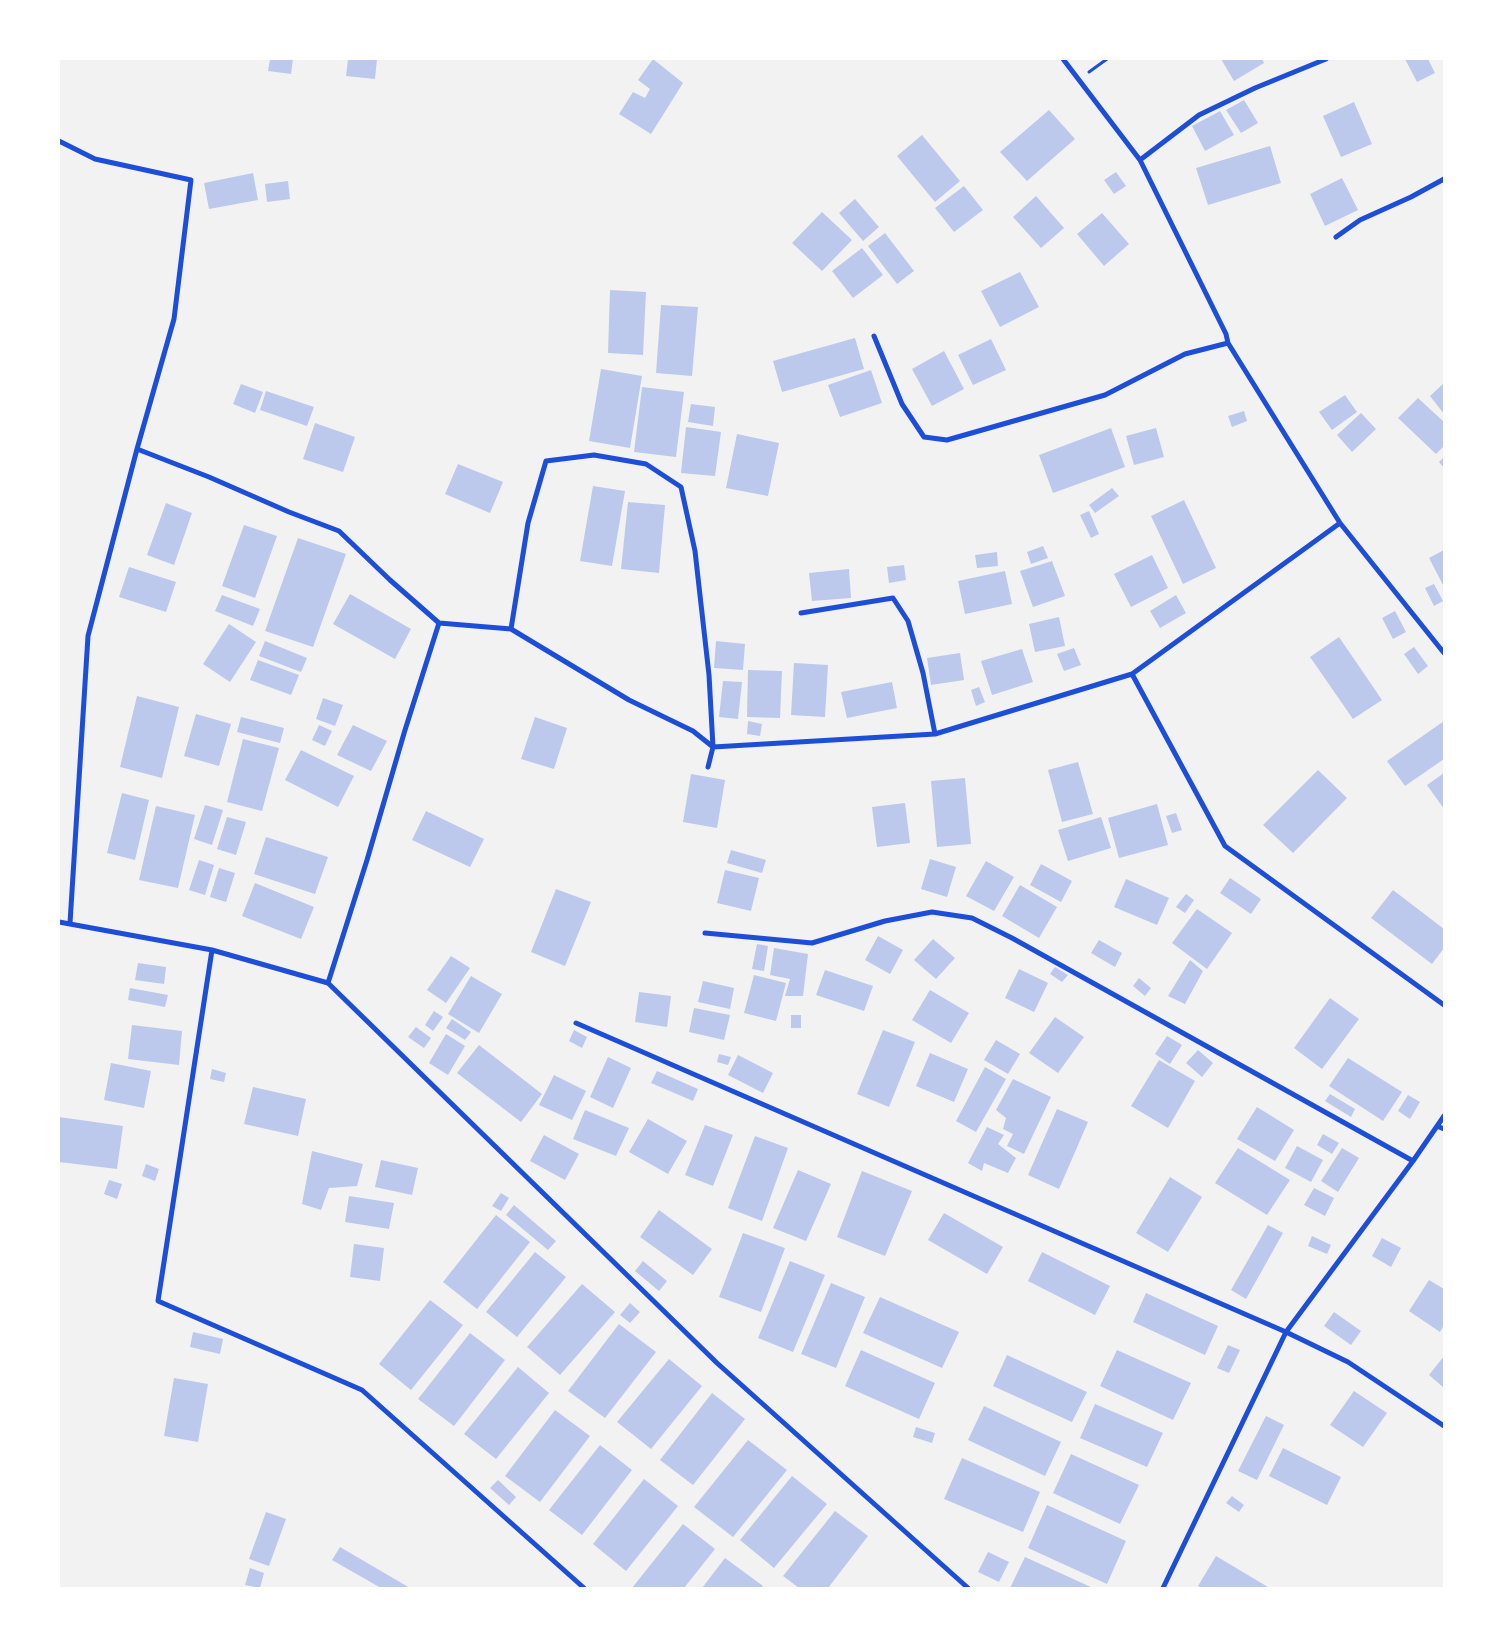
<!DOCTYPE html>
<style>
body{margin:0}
#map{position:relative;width:1503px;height:1647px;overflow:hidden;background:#f2f2f2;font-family:"Noto Sans",sans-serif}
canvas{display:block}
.frame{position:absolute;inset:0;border:60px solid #fff;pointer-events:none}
</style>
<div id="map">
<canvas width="1503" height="1647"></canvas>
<div class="frame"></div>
</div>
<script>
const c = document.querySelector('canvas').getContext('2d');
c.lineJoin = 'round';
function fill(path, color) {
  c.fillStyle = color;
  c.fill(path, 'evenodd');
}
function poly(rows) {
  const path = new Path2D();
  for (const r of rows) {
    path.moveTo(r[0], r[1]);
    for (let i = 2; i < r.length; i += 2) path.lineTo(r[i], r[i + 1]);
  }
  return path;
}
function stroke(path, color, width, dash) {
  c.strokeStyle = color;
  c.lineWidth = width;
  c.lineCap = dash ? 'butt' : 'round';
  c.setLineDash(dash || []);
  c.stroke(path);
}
const building = poly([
 [270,59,293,59,291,74,268,71],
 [348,59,377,59,375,79,346,76],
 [653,59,683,83,651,134,619,114,633,92,645,98,650,89,638,80],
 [1221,59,1262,59,1264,63,1234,81],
 [1405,59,1428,59,1435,73,1417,82],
 [1244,100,1258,123,1241,133,1226,110],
 [1354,102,1372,144,1341,157,1323,116],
 [1049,110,1075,139,1027,181,1000,152],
 [1220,111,1234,135,1205,151,1192,126],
 [922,135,960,181,935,202,897,156],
 [1270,146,1281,183,1208,205,1196,168],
 [1116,172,1126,186,1114,194,1104,180],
 [253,173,258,200,209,209,204,183],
 [1342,178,1358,210,1325,226,1310,194],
 [288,181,290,199,267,202,265,184],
 [964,186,983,210,954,232,935,208],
 [1036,196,1064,228,1041,248,1013,217],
 [855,199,879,227,863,241,839,213],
 [822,212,852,240,822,271,792,243],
 [1102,213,1129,244,1104,266,1077,234],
 [885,233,914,271,897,284,868,246],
 [862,248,883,275,853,298,832,271],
 [1020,272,1039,307,1000,327,981,291],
 [610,290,646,292,643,355,608,353],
 [661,305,698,307,692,376,656,373],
 [855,338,864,369,782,392,773,361],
 [991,339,1006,370,973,385,958,355],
 [944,351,964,389,932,406,912,369],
 [601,369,642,376,630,448,589,441],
 [871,370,882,403,840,417,828,385],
 [1444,383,1444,414,1430,396],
 [241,384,263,392,255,413,233,404],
 [642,387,684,392,676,457,634,452],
 [266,391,314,407,307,426,260,410],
 [1345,395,1357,412,1332,430,1319,412],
 [1418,398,1444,422,1444,446,1436,454,1398,418],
 [691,404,715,407,713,426,688,422],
 [1244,411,1247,421,1232,427,1228,416],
 [1361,413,1376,429,1352,452,1337,435],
 [315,423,355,437,343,472,303,459],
 [686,427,721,432,715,476,681,473],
 [1111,428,1125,467,1053,493,1039,455],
 [1156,428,1164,457,1134,465,1126,436],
 [737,434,779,443,768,496,726,488],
 [1444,457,1444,468,1439,462],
 [458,464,503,482,490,513,445,494],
 [593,486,625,491,612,566,580,561],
 [1112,488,1119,496,1095,513,1089,505],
 [1184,500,1216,568,1183,584,1151,516],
 [628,502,665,505,659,573,621,569],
 [166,503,192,513,174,565,147,555],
 [1089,511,1099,534,1091,538,1080,515],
 [244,525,277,536,255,598,222,586],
 [298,538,346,554,313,647,265,631],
 [1043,546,1048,558,1031,564,1027,552],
 [1444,550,1444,584,1443,585,1429,558],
 [997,552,998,566,977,568,975,555],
 [1152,555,1168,588,1131,607,1114,574],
 [1052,561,1065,596,1033,607,1020,571],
 [904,565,906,580,889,583,887,567],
 [129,567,176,582,166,612,119,597],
 [849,569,851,598,812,601,809,573],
 [1005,571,1012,604,965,614,958,581],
 [1434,584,1443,601,1434,606,1425,588],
 [350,594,411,629,395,659,333,624],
 [222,595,260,609,253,626,215,611],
 [1176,595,1186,613,1160,628,1150,611],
 [1395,611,1406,632,1393,639,1382,618],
 [1059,617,1065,646,1035,652,1029,624],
 [229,624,256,642,230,682,203,664],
 [1339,637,1382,700,1353,719,1310,657],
 [265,641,307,658,301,672,259,656],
 [716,641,745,644,743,670,714,668],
 [1414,647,1428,666,1418,674,1404,654],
 [1074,648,1081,665,1064,671,1057,654],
 [1022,649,1033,682,992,695,981,661],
 [960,653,964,680,931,685,927,658],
 [258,660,299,675,291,695,250,680],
 [794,663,828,665,825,717,791,715],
 [748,670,782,671,780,718,747,717],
 [723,681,742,682,738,719,719,717],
 [892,682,897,708,847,718,841,692],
 [979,687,985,702,976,706,971,690],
 [137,696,179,707,162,778,120,767],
 [323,698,343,705,335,726,316,719],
 [196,714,231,724,219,766,184,756],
 [241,717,284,728,280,743,237,732],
 [535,717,567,728,554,769,521,759],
 [748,721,762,724,760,736,747,734],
 [1444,721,1444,759,1405,786,1387,761],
 [319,725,332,731,325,746,312,740],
 [353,725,387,741,371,771,337,755],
 [243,739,279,748,262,811,227,802],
 [301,750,354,776,338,807,285,780],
 [1078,762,1093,814,1062,822,1048,770],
 [1318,770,1347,798,1293,853,1263,825],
 [1444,773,1444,809,1427,785],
 [691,774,725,780,717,828,683,822],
 [965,778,971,844,937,847,931,781],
 [122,793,149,800,135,860,107,853],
 [905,803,910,843,877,847,872,807],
 [1157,804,1168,845,1119,858,1108,818],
 [205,805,223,810,212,845,194,839],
 [156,806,195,815,178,888,139,880],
 [426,811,484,839,470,867,412,840],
 [1176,813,1182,830,1172,833,1166,816],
 [227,817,246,822,236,855,217,849],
 [1101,817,1111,848,1068,861,1058,830],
 [266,837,328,857,315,894,254,874],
 [731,850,766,860,762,873,727,863],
 [930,859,956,867,947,897,921,889],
 [199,860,214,865,205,895,189,890],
 [986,861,1014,877,994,911,966,896],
 [1041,864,1072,881,1061,902,1030,885],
 [219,868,235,873,226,902,210,897],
 [725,870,759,878,751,911,717,903],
 [1230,878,1261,899,1251,914,1220,893],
 [1126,879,1169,898,1157,925,1114,907],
 [255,883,314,907,301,939,242,916],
 [1020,885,1057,907,1039,938,1002,916],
 [556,889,591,902,565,966,531,952],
 [1393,890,1444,929,1444,948,1432,964,1371,918],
 [1186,894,1194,900,1185,913,1176,907],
 [1197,909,1232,933,1207,969,1172,943],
 [878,936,903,950,890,974,865,960],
 [933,939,955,958,936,979,914,960],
 [1099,940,1122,953,1115,967,1091,953],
 [757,944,768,946,764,971,752,969],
 [774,948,808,954,803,996,785,996,790,979,770,975],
 [451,956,470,968,446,1003,427,990],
 [1190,960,1203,971,1185,1004,1168,996],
 [138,963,166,967,164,984,135,980],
 [1055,967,1068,975,1062,982,1050,974],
 [1019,969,1048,983,1034,1012,1005,998],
 [825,970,873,986,864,1011,816,995],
 [754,975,786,983,776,1021,744,1013],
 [471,976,502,994,479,1033,448,1014],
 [1139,978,1151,988,1145,996,1133,986],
 [703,981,734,988,730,1009,698,1002],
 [130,988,168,995,165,1007,128,1000],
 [930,990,969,1013,951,1043,912,1020],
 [639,992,671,996,667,1027,635,1022],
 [1330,998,1359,1019,1322,1069,1294,1048],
 [694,1008,730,1015,724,1040,689,1032],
 [434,1011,443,1017,433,1031,425,1025],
 [791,1015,801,1015,801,1028,791,1028],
 [1055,1017,1084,1037,1058,1073,1029,1053],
 [452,1019,471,1032,465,1040,446,1028],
 [132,1025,182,1031,179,1065,128,1059],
 [416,1027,431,1038,424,1048,408,1037],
 [574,1030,587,1037,582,1048,569,1041],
 [883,1030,915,1042,889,1107,857,1094],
 [446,1034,465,1046,448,1075,429,1063],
 [1167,1036,1182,1045,1170,1064,1155,1054],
 [996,1040,1020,1054,1008,1074,984,1060],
 [479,1045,542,1094,521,1122,457,1073],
 [1198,1050,1213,1063,1202,1077,1186,1063],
 [930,1053,968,1069,954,1102,916,1086],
 [719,1054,731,1057,728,1065,717,1062],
 [738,1055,773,1073,763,1093,728,1075],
 [608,1057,631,1068,613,1108,590,1097],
 [1348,1058,1402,1092,1383,1121,1329,1086],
 [1159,1060,1195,1081,1168,1128,1131,1106],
 [111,1063,151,1071,144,1108,104,1100],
 [985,1067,1006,1079,976,1132,956,1121],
 [212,1069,226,1073,224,1082,210,1079],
 [657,1071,698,1089,693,1101,651,1083],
 [554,1075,586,1091,572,1120,539,1105],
 [1013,1079,1051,1097,1024,1154,1007,1146,1013,1134,1003,1129,1006,1118,996,1110],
 [253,1087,306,1099,298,1136,244,1124],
 [1330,1094,1355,1109,1351,1117,1325,1101],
 [1408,1095,1420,1102,1410,1119,1398,1111],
 [1257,1107,1294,1130,1275,1161,1237,1139],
 [1057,1109,1088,1122,1059,1189,1028,1175],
 [585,1110,629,1128,616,1156,573,1139],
 [59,1117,123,1126,117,1169,59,1162],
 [648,1119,687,1141,668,1174,629,1152],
 [705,1125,733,1135,713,1186,685,1175],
 [987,1127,1004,1135,998,1144,1016,1158,1008,1173,984,1163,982,1171,968,1163],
 [1323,1134,1339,1143,1332,1154,1317,1145],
 [544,1135,579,1154,565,1180,530,1161],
 [755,1136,788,1148,762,1221,728,1208],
 [1297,1146,1323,1160,1311,1182,1285,1168],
 [1238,1148,1290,1180,1267,1215,1215,1183],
 [1342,1148,1359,1158,1338,1192,1321,1181],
 [312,1151,363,1164,357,1186,329,1188,321,1210,302,1204],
 [381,1160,418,1168,412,1195,375,1187],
 [146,1164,159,1169,155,1181,142,1176],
 [798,1170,831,1184,806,1241,773,1228],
 [862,1171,912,1191,885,1256,837,1237],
 [1170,1177,1202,1197,1168,1252,1136,1233],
 [109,1180,122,1184,117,1199,104,1194],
 [1314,1188,1334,1198,1325,1216,1304,1205],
 [501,1193,509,1198,501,1211,492,1206],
 [349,1196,394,1203,389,1229,345,1222],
 [514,1205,556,1241,548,1250,506,1215],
 [659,1210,712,1249,693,1275,640,1237],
 [944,1213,1003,1247,987,1274,928,1240],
 [496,1215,530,1242,477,1309,443,1282],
 [1268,1225,1283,1233,1246,1299,1231,1290],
 [743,1233,785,1248,761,1312,719,1297],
 [1312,1236,1331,1245,1327,1254,1308,1246],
 [1382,1238,1401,1248,1391,1267,1372,1256],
 [354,1244,384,1248,380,1281,350,1277],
 [535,1252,566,1277,517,1337,486,1312],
 [1042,1252,1110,1286,1095,1315,1028,1281],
 [643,1261,667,1281,659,1291,635,1271],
 [790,1261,825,1275,793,1352,758,1338],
 [1429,1280,1444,1289,1444,1325,1440,1332,1409,1311],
 [831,1283,865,1297,836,1368,801,1354],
 [582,1284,615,1312,560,1375,527,1347],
 [1146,1293,1218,1326,1205,1355,1133,1322],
 [880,1297,959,1332,942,1368,863,1333],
 [430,1300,463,1325,411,1390,379,1364],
 [630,1303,640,1312,630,1323,620,1315],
 [1334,1312,1361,1331,1351,1345,1324,1326],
 [619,1324,656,1352,605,1418,568,1391],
 [193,1332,223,1339,220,1354,190,1347],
 [470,1333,505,1360,454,1426,418,1399],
 [1228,1345,1240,1350,1229,1373,1217,1368],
 [861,1350,935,1383,919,1419,845,1386],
 [1117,1350,1191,1383,1173,1420,1100,1386],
 [1007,1355,1087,1392,1072,1422,993,1386],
 [1444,1356,1444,1388,1429,1375],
 [669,1359,702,1386,651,1449,617,1422],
 [518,1367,549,1393,496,1459,464,1434],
 [174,1378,208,1384,198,1442,164,1436],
 [1354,1391,1387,1413,1363,1447,1330,1425],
 [712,1393,745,1419,693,1485,660,1460],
 [1095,1404,1163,1433,1147,1467,1080,1438],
 [984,1406,1061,1442,1045,1476,968,1440],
 [555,1410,590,1436,540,1502,505,1476],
 [1266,1416,1284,1425,1257,1480,1238,1471],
 [916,1427,935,1433,932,1443,913,1437],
 [748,1440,787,1470,733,1537,694,1507],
 [600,1445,632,1470,582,1535,549,1510],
 [1283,1448,1341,1477,1327,1505,1269,1476],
 [1071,1454,1139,1485,1120,1524,1053,1493],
 [962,1458,1040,1492,1023,1532,944,1499],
 [792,1476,827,1504,774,1568,740,1540],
 [644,1479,678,1506,626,1571,593,1544],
 [498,1480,516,1497,509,1505,490,1488],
 [1232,1496,1244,1505,1239,1512,1226,1503],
 [1047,1505,1126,1541,1107,1584,1028,1548],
 [835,1511,868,1536,828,1588,799,1588,783,1576],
 [266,1512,286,1519,269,1566,249,1559],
 [683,1524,715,1549,684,1588,632,1588],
 [340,1547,410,1588,381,1588,332,1560],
 [988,1552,1009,1562,999,1582,978,1572],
 [1216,1556,1268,1587,1267,1588,1202,1588,1198,1586],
 [1025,1557,1093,1588,1010,1588],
 [725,1558,763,1586,761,1588,702,1588],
 [250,1568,264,1573,260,1588,245,1585]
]);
const path = poly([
 [1089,72,1107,59]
]);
const minor = poly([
 [1063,59,1140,160,1226,334,1228,343,1340,523,1444,653],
 [59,141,95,159,191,180,174,319,137,449,88,636,70,923],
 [1140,160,1199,115,1255,88,1326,59],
 [1336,237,1360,220,1411,197,1444,179],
 [874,336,902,404,924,437,947,440,1105,395,1185,354,1228,343],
 [137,449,209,477,289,512,339,531,390,580,439,623,511,629,629,700,693,731,713,747,935,734,1132,674,1340,523],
 [801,613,893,598,908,621,923,673,935,734],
 [511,629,528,523,546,461,594,455,646,464,681,487,695,551,709,675,713,747,708,767],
 [1132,674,1225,846,1444,1005],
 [59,922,212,950,328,983,717,1363,968,1588],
 [705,933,812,943,885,921,932,912,972,918,1012,938,1413,1161],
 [212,950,158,1301,362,1390,584,1588],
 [328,983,367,860,405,730,439,623],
 [576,1023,1286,1332,1348,1362,1444,1426],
 [1437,1126,1444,1129],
 [1163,1588,1286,1332,1413,1161,1444,1116]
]);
fill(building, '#bdc9ec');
stroke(path, '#1d4ed8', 3);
stroke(minor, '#1d4ed8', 5);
</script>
